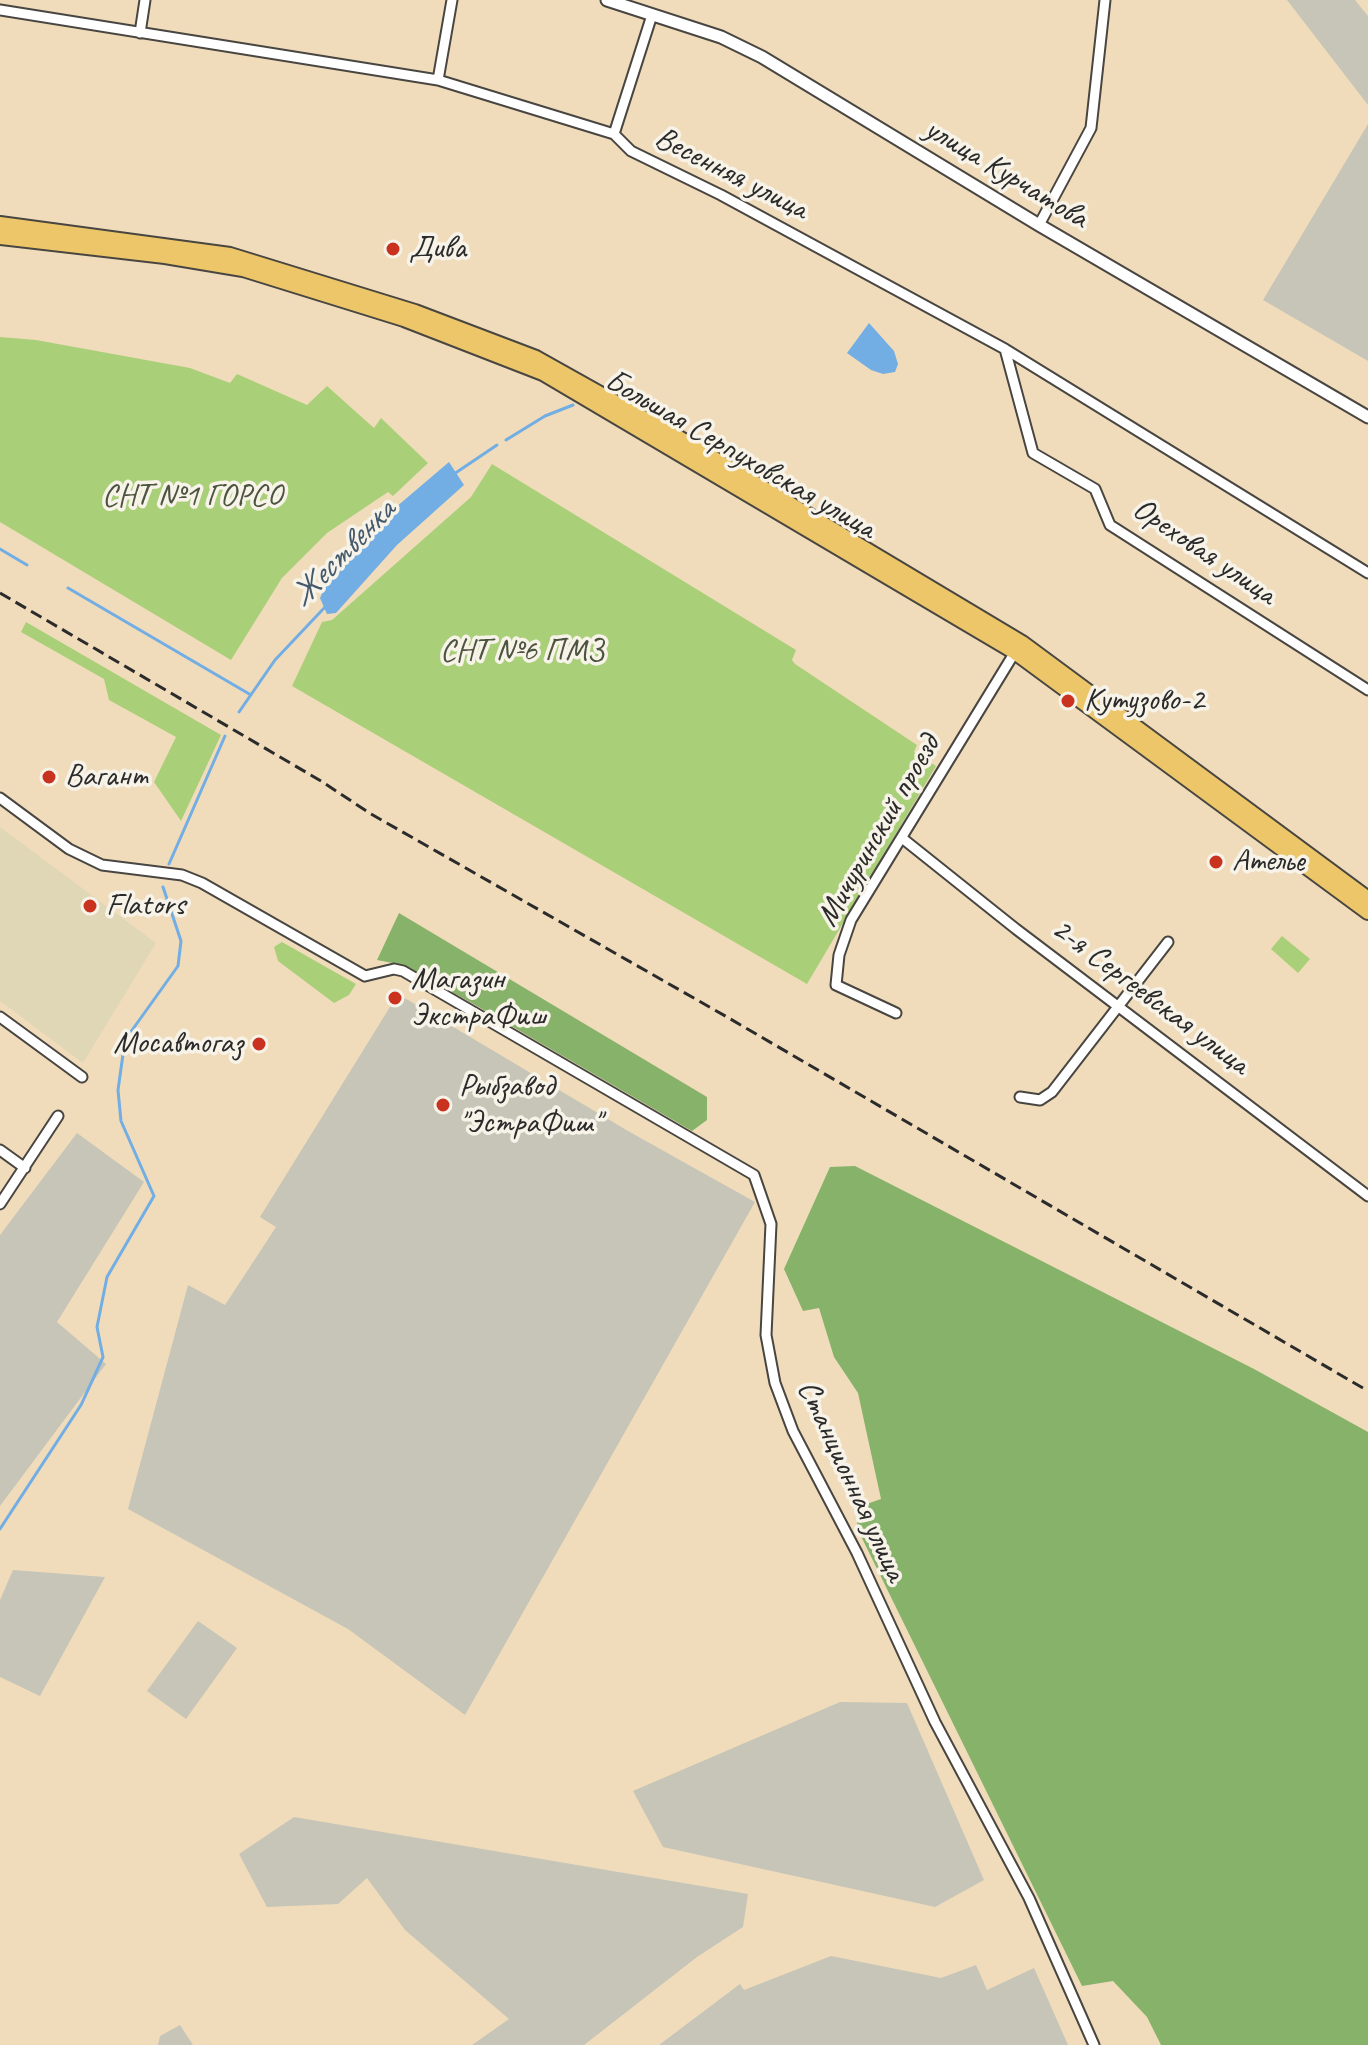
<!DOCTYPE html>
<meta charset="utf-8">
<style>
body{margin:0}
canvas{display:block;background:#f0dcbb}
</style>
<canvas width="1368" height="2045"></canvas>
<script>
const c = document.querySelector('canvas').getContext('2d');
c.lineJoin = 'round';
function fill(path, color) {
  c.fillStyle = color;
  c.fill(path, 'evenodd');
}
function poly(rows) {
  const path = new Path2D();
  for (const r of rows) {
    path.moveTo(r[0], r[1]);
    for (let i = 2; i < r.length; i += 2) path.lineTo(r[i], r[i + 1]);
  }
  return path;
}
function stroke(path, color, width, dash) {
  c.strokeStyle = color;
  c.lineWidth = width;
  c.lineCap = dash ? 'butt' : 'round';
  c.setLineDash(dash || []);
  c.stroke(path);
}
function write(font, color, halo, rows, align = 'center') {
  c.font = font + ' Caveat,sans-serif';
  c.lineWidth = 7;
  c.setLineDash([]);
  c.textBaseline = 'middle';
  c.strokeStyle = halo;
  c.fillStyle = color;
  for (const [text, x, y, turn = 0] of rows) {
    c.save();
    c.translate(x, y);
    c.rotate((+turn || 0) * Math.PI / 180);
    c.textAlign = isNaN(turn) ? turn : align;
    if (halo) c.strokeText(text, 0, 0);
    c.fillText(text, 0, 0);
    c.restore();
  }
}
const built = poly([
 [0,827,156,943,83,1063,0,1001]
]);
const industrial = poly([
 [1287,0,1355,0,1368,16,1368,105],
 [1368,124,1368,361,1263,300],
 [398,994,628,1131,755,1202,465,1715,348,1629,128,1509,188,1285,225,1305,276,1227,260,1217],
 [77,1133,144,1182,57,1322,106,1364,0,1506,0,1235],
 [13,1570,105,1577,40,1696,0,1677,0,1600],
 [198,1621,237,1648,186,1719,147,1691],
 [840,1702,907,1703,984,1880,935,1907,663,1847,633,1791],
 [294,1817,748,1894,743,1927,697,1957,584,2045,472,2045,509,2019,405,1930,367,1878,338,1904,267,1907,239,1854],
 [831,1956,941,1978,976,1965,987,1990,1034,1968,1068,2045,659,2045,740,1984,744,1990],
 [180,2025,193,2045,158,2045,160,2036]
]);
const green = poly([
 [0,337,36,340,190,368,230,383,237,374,307,405,327,386,374,428,381,418,428,463,393,496,388,492,327,533,282,578,231,660,0,522],
 [492,464,796,650,792,660,795,664,917,745,914,752,936,766,807,984,292,686,322,622,332,620,471,497],
 [26,622,221,735,181,821,154,782,176,737,109,700,104,679,21,632],
 [1282,936,1310,959,1298,973,1271,949],
 [282,942,356,984,349,995,334,1003,278,961,274,947]
]);
const forest = poly([
 [399,913,707,1097,707,1120,692,1131,470,1002,403,965,377,960],
 [855,1166,1254,1369,1368,1432,1368,2045,1161,2045,1147,2017,1113,1981,1082,1986,857,1528,858,1507,881,1499,858,1393,834,1357,819,1308,803,1311,784,1269,830,1167]
]);
const water = poly([
 [869,323,894,351,898,364,895,372,883,374,871,370,847,353],
 [449,462,464,485,397,545,336,613,327,614,320,598,328,581,361,550,375,525]
]);
const stream = poly([
 [506,440,545,416,573,405],
 [454,474,497,445],
 [0,549,27,565],
 [68,588,251,695],
 [239,712,275,660,326,606],
 [169,864,225,736],
 [0,1529,81,1405,103,1357,97,1327,107,1277,154,1196,121,1121,118,1090,125,1040,178,966,181,941,163,887]
]);
const minor = poly([
 [0,10,438,80,614,134,631,151,721,195,1005,349,1368,573],
 [140,33,145,0],
 [438,80,452,0],
 [614,134,652,15],
 [1039,225,1091,128,1105,0],
 [1005,349,1033,453,1095,489,1110,525,1368,690],
 [0,798,69,849,102,865,182,875,202,883,365,976,394,969,403,971,754,1175,771,1224,766,1335,775,1383,793,1431,857,1553,935,1722,1029,1898,1094,2045],
 [902,838,1016,929,1368,1196],
 [896,1013,836,985,839,955,851,920,1015,652],
 [0,1017,82,1077],
 [1020,1097,1040,1100,1052,1092,1168,942],
 [0,1150,25,1168],
 [0,1204,58,1116]
]);
const tertiary = poly([
 [607,0,721,37,762,57,1039,225,1368,417]
]);
const primary = poly([
 [0,224,230,255,415,312,536,358,686,442,1022,643,1368,899],
 [0,237,165,256,243,269,404,319,543,373,1015,652,1368,912]
]);
const rail = poly([
 [0,593,321,781,371,814,727,1017,1368,1391]
]);
const markers = [
 [393,249,8,"#c8321e"],
 [1068,701,8,"#c8321e"],
 [49,777,8,"#c8321e"],
 [1216,862,8,"#c8321e"],
 [90,906,8,"#c8321e"],
 [395,998,8,"#c8321e"],
 [259,1044,8,"#c8321e"],
 [443,1105,8,"#c8321e"]
];
const streetNames = [
 ["Весенняя улица",731,174,27],
 ["улица Курчатова",1006,174,31],
 ["Большая Серпуховская улица",740,455,30],
 ["Ореховая улица",1204,552,34],
 ["Мичуринский проезд",879,831,-60],
 ["2-я Сергеевская улица",1150,997,37],
 ["Станционная улица",851,1481,65]
];
const poiNames = [
 ["Дива",409,249],
 ["Кутузово-2",1084,701],
 ["Вагант",65,777],
 ["Ателье",1232,862],
 ["Flators",106,906],
 ["Магазин",411,980],
 ["ЭкстраФиш",411,1017],
 ["Мосавтогаз",243,1044,"right"],
 ["Рыбзавод",459,1087],
 ["\"ЭстраФиш\"",459,1124]
];
const parkNames = [
 ["СНТ №1 ГОРСО",192,497],
 ["СНТ №6 ПМЗ",522,652]
];
const waterNames = [
 ["Жественка",343,554,-46]
];
fill(built, '#e0d7b7');
fill(industrial, '#c6c5b8');
fill(green, '#aacf79');
fill(forest, '#87b269');
fill(water, '#72aee4');
stroke(stream, '#72aee4', 3);
stroke(minor, '#494641', 13);
stroke(tertiary, '#494641', 15);
stroke(primary, '#494641', 18);
stroke(minor, '#fff', 9);
stroke(tertiary, '#fff', 11);
stroke(primary, '#ecc669', 14);
stroke(rail, '#2b2b2b', 3, [12, 6]);
for (const [x, y, r, color] of markers) {
  const dot = new Path2D();
  dot.arc(x, y, r, 0, 2 * Math.PI);
  c.fillStyle = color;
  c.fill(dot);
  stroke(dot, '#f7f3e8', 3);
}
write('32px', '#2b2b2b', '#f7f3e8', streetNames);
write('32px', '#2b2b2b', '#f7f3e8', poiNames, 'left');
write('32px', '#4b543e', '#f7f3e8', parkNames);
write('italic 34px', '#44596c', '#f7f3e8', waterNames);
</script>
